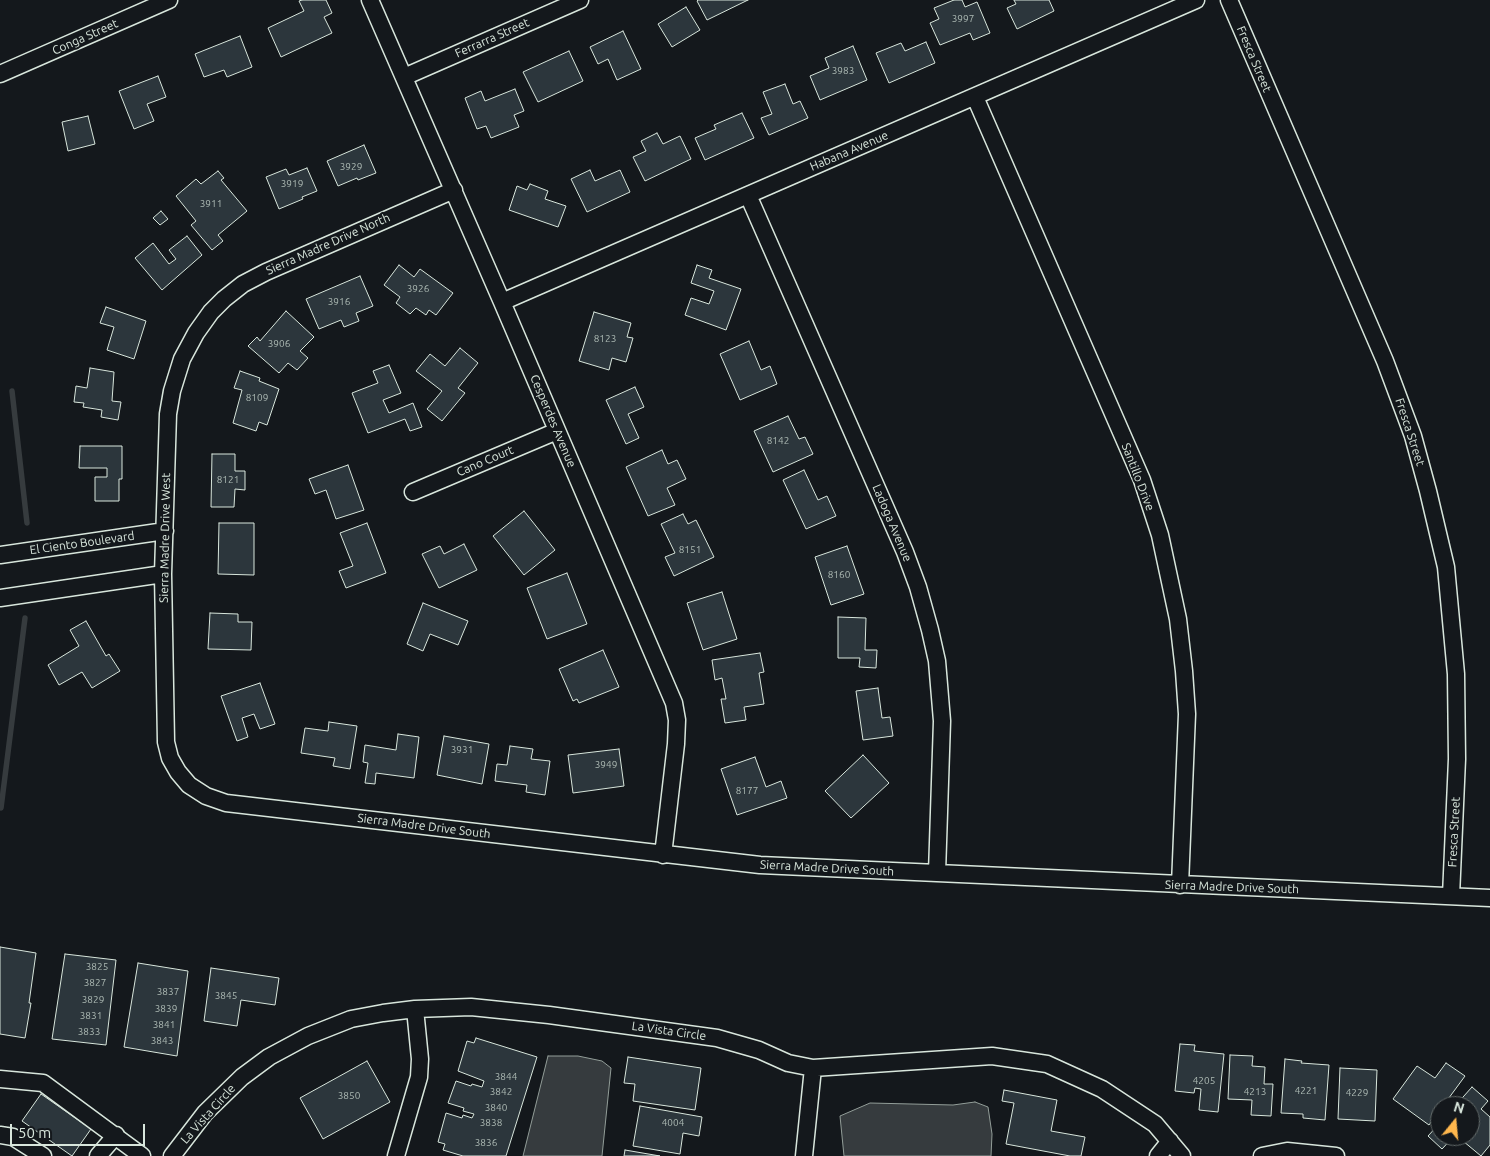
<!DOCTYPE html>
<style>
body{margin:0}
#map{position:relative;width:1490px;height:1156px;overflow:hidden;background:#14181c;font-family:Ubuntu,sans-serif}
canvas{display:block}
.north{position:absolute;left:1430px;top:1096px;width:50px;height:50px;box-sizing:border-box;background:#14181c;border:1px solid #626a69;border-radius:50%;rotate:17deg;font-size:14px;font-weight:700;line-height:20px;text-align:center;color:#d8e6dc}
.north::after{content:'';display:block;margin:auto;width:18px;height:22px;background:#ffb74d;clip-path:polygon(50% 0,100% 100%,50% 72%,0 100%)}
.scale{position:absolute;left:10px;top:1124px;width:135px;height:22px;box-sizing:border-box;border:2px solid #d8e6dc;border-top:0;padding-left:6px;font-size:15px;line-height:18px;white-space:nowrap;color:#d8e6dc;-webkit-text-stroke:4px #14181c;paint-order:stroke}
</style>
<div id="map">
<canvas width="1490" height="1156"></canvas>
<div class="north">N</div>
<div class="scale">50 m</div>
</div>
<script>
const c = document.querySelector('canvas').getContext('2d');
c.lineJoin = 'round';
function fill(path, color) {
  c.fillStyle = color;
  c.fill(path, 'evenodd');
}
function poly(rows) {
  const path = new Path2D();
  for (const r of rows) {
    path.moveTo(r[0], r[1]);
    for (let i = 2; i < r.length; i += 2) path.lineTo(r[i], r[i + 1]);
  }
  return path;
}
function stroke(path, color, width, dash) {
  c.strokeStyle = color;
  c.lineWidth = width;
  c.lineCap = dash ? 'butt' : 'round';
  c.setLineDash(dash || []);
  c.stroke(path);
}
function write(font, color, halo, rows, align = 'center') {
  c.font = font + ' Ubuntu,sans-serif';
  c.lineWidth = 4;
  c.setLineDash([]);
  c.textBaseline = 'middle';
  c.strokeStyle = halo;
  c.fillStyle = color;
  for (const [text, x, y, turn = 0] of rows) {
    c.save();
    c.translate(x, y);
    c.rotate((+turn || 0) * Math.PI / 180);
    c.textAlign = isNaN(turn) ? turn : align;
    if (halo) c.strokeText(text, 0, 0);
    c.fillText(text, 0, 0);
    c.restore();
  }
}
const water = poly([
 [548,1056,578,1056,602,1061,611,1068,602,1156,523,1156,548,1056],
 [975,1102,988,1107,992,1134,991,1156,844,1156,840,1116,870,1103,953,1105,975,1102]
]);
const stream = poly([
 [12,391,27,523],
 [1,808,25,618]
]);
const building = poly([
 [302,0,326,0,332,13,324,17,332,33,281,57,268,28,304,11,299,1,302,0],
 [748,0,707,20,697,1,698,0,748,0],
 [954,0,962,0,965,7,977,2,990,33,973,40,970,33,940,45,930,23,939,19,934,8,954,0],
 [1014,0,1049,0,1054,11,1017,29,1007,8,1016,4,1014,0],
 [686,7,700,30,672,47,658,24,686,7],
 [623,31,641,69,617,80,608,59,598,64,590,47,623,31],
 [240,36,252,67,227,77,224,70,204,77,195,54,240,36],
 [926,42,935,63,889,83,876,53,901,43,905,51,926,42],
 [853,46,867,80,820,100,810,76,829,68,825,58,853,46],
 [569,51,583,81,538,102,523,72,569,51],
 [158,76,166,97,147,104,154,121,134,129,119,91,158,76],
 [785,84,793,104,800,101,808,118,769,135,761,118,772,114,763,92,785,84],
 [515,89,524,111,514,115,519,127,491,138,486,126,477,129,465,98,481,91,485,101,515,89],
 [742,113,754,138,705,160,695,138,716,129,714,125,742,113],
 [88,116,95,144,68,151,62,122,88,116],
 [657,133,663,144,680,136,691,159,645,181,633,157,646,151,641,141,657,133],
 [364,145,376,173,358,180,357,178,338,186,327,161,364,145],
 [307,168,317,191,302,197,303,199,279,209,266,177,286,169,289,175,307,168],
 [590,170,595,181,620,170,630,192,587,212,571,179,590,170],
 [218,171,224,178,221,180,247,211,218,235,223,241,212,250,191,225,196,221,176,196,196,179,201,184,218,171],
 [530,184,548,191,545,199,566,206,558,227,509,210,517,186,527,190,530,184],
 [161,211,168,219,160,225,153,218,161,211],
 [187,236,202,255,162,290,135,258,153,243,169,264,176,259,169,250,187,236],
 [399,265,414,277,420,269,453,293,436,315,429,310,426,315,416,308,410,314,396,303,400,297,384,285,399,265],
 [697,265,712,270,709,278,741,289,726,330,685,315,691,298,709,304,714,291,691,283,697,265],
 [360,276,373,306,356,313,359,321,344,327,341,320,319,329,306,299,360,276],
 [106,307,146,321,134,359,107,350,114,327,100,323,106,307],
 [286,311,314,337,300,351,308,358,297,370,288,363,279,373,248,346,257,337,260,341,286,311],
 [594,312,631,323,627,337,633,338,626,362,612,358,609,370,579,361,594,312],
 [749,341,761,370,770,366,777,384,740,400,720,354,749,341],
 [460,348,478,363,458,388,465,393,442,421,427,409,442,391,416,371,430,354,445,366,460,348],
 [389,365,401,393,383,400,389,413,413,403,422,427,410,431,405,419,368,433,352,393,378,383,373,371,389,365],
 [90,368,114,372,112,401,121,402,118,420,101,417,102,410,83,407,84,403,74,402,76,386,87,388,90,368],
 [240,371,260,378,259,381,279,389,267,425,259,422,256,431,233,423,242,390,234,388,240,371],
 [635,387,644,407,628,414,639,438,626,444,606,400,635,387],
 [788,416,799,439,805,437,813,454,773,472,754,431,788,416],
 [80,446,122,446,122,479,119,479,119,501,95,501,95,477,107,477,107,468,79,468,80,446],
 [662,450,668,464,677,460,686,479,667,488,675,505,648,516,626,467,662,450],
 [212,454,235,454,235,471,245,471,245,490,235,489,234,507,211,507,212,454],
 [348,465,364,510,336,519,326,490,315,494,309,479,348,465],
 [804,470,818,500,827,496,836,516,806,529,783,480,804,470],
 [524,511,555,550,524,575,493,536,524,511],
 [683,514,688,524,696,520,714,557,674,576,665,557,675,553,661,524,683,514],
 [219,523,254,523,254,575,218,574,219,523],
 [367,523,386,573,346,588,339,571,353,566,340,533,367,523],
 [464,544,477,570,439,588,422,554,440,546,444,554,464,544],
 [847,546,864,594,831,605,815,557,847,546],
 [567,573,587,624,547,639,527,588,567,573],
 [722,592,737,639,703,650,687,603,722,592],
 [423,603,468,621,458,645,430,634,423,651,407,644,423,603],
 [210,613,238,614,238,622,252,622,251,650,208,649,210,613],
 [838,617,866,618,865,650,877,650,876,668,859,667,860,658,838,658,838,617],
 [86,621,106,656,109,654,120,671,92,688,82,672,59,685,48,665,79,646,70,630,86,621],
 [603,650,619,687,579,703,577,699,573,701,559,669,603,650],
 [760,653,764,672,759,673,764,704,744,707,746,720,725,723,721,699,726,699,722,678,715,680,712,660,760,653],
 [260,683,275,724,260,729,254,714,242,718,248,737,237,741,221,696,260,683],
 [878,688,882,718,890,717,893,736,863,740,856,691,878,688],
 [329,722,357,726,350,769,333,766,335,758,301,753,305,728,328,731,329,722],
 [398,734,419,737,414,778,376,773,375,784,365,783,368,763,363,762,365,745,396,750,398,734],
 [444,736,489,744,482,784,437,775,444,736],
 [510,746,533,749,531,759,550,761,545,795,526,792,527,785,495,781,497,764,507,765,510,746],
 [619,749,624,786,573,793,568,755,619,749],
 [863,755,889,783,851,818,825,791,863,755],
 [755,757,766,787,781,781,787,798,737,815,721,769,755,757],
 [0,947,36,953,29,1003,31,1003,25,1038,0,1034,0,947],
 [65,954,116,960,106,1045,52,1039,65,954],
 [138,963,188,971,177,1056,124,1047,138,963],
 [211,968,279,978,275,1005,241,1000,237,1026,204,1021,211,968],
 [476,1038,537,1057,506,1156,463,1156,443,1150,445,1144,438,1142,446,1113,462,1118,463,1115,472,1118,474,1114,463,1111,464,1108,448,1103,456,1081,471,1086,472,1084,482,1087,484,1081,458,1071,467,1041,474,1043,476,1038],
 [1180,1044,1195,1045,1194,1051,1224,1054,1218,1112,1199,1110,1201,1089,1195,1088,1194,1093,1175,1091,1180,1044],
 [1230,1055,1253,1056,1252,1066,1265,1067,1264,1084,1273,1084,1271,1116,1251,1115,1252,1100,1228,1099,1230,1055],
 [628,1057,701,1068,695,1110,633,1101,635,1084,624,1083,628,1057],
 [1285,1059,1302,1061,1301,1063,1329,1065,1325,1120,1303,1118,1303,1114,1281,1113,1285,1059],
 [367,1061,390,1102,323,1139,300,1098,367,1061],
 [1446,1063,1465,1076,1443,1106,1440,1106,1440,1110,1429,1125,1393,1099,1417,1066,1435,1078,1446,1063],
 [1340,1068,1377,1070,1375,1121,1338,1119,1340,1068],
 [1472,1087,1488,1101,1481,1109,1490,1117,1490,1145,1481,1156,1457,1136,1470,1136,1470,1106,1455,1106,1472,1087],
 [1004,1090,1057,1100,1051,1131,1085,1137,1081,1156,1070,1156,1006,1144,1014,1103,1002,1101,1004,1090],
 [41,1094,91,1129,72,1156,22,1121,41,1094],
 [640,1106,702,1117,699,1136,683,1133,680,1154,633,1146,640,1106],
 [1440,1123,1440,1136,1454,1136,1442,1149,1428,1136,1440,1123],
 [625,1150,660,1156,624,1156,625,1150]
]);
const street = poly([
 [370,0,502,302,674,703,677,720,676,744,663,855],
 [1229,0,1385,361,1413,436,1428,491,1446,567,1456,674,1457,759,1451,896],
 [0,74,169,0],
 [404,77,580,0],
 [975,97,1142,480,1160,535,1178,619,1184,671,1187,714,1180,885],
 [454,190,266,272,243,284,224,299,211,312,196,333,182,359,172,391,168,414,163,574,166,742,170,758,178,772,189,785,206,796,226,803,760,865,1490,898],
 [748,195,905,552,918,587,930,630,937,661,942,721,937,873],
 [502,302,1196,0],
 [413,492,557,431],
 [0,555,165,531],
 [0,598,163,574],
 [0,1079,43,1083,142,1156],
 [0,1135,13,1137,43,1156],
 [98,1156,116,1135],
 [172,1156,205,1113,242,1077,269,1057,308,1036,351,1019,383,1013,415,1009,471,1007,549,1015,717,1038,759,1050,788,1063,813,1068,992,1056,1047,1064,1102,1089,1155,1124,1182,1156],
 [396,1156,419,1077,420,1059,415,1009],
 [804,1156,813,1068],
 [1158,1156,1170,1141],
 [1262,1156,1287,1151,1336,1156]
]);
const numberNames = [
 ["3997",963,19],
 ["3983",843,71],
 ["3929",351,167],
 ["3919",292,184],
 ["3911",211,204],
 ["3926",418,289],
 ["3916",339,302],
 ["8123",605,339],
 ["3906",279,344],
 ["8109",257,398],
 ["8142",778,441],
 ["8121",228,480],
 ["8151",690,550],
 ["8160",839,575],
 ["3931",462,750],
 ["3949",606,765],
 ["8177",747,791],
 ["3825",97,967],
 ["3827",95,983],
 ["3837",168,992],
 ["3845",226,996],
 ["3829",93,1000],
 ["3839",166,1009],
 ["3831",91,1016],
 ["3841",164,1025],
 ["3833",89,1032],
 ["3843",162,1041],
 ["3844",506,1077],
 ["4205",1204,1081],
 ["4221",1306,1091],
 ["3842",501,1092],
 ["4213",1255,1092],
 ["4229",1357,1093],
 ["3850",349,1096],
 ["3840",496,1108],
 ["3838",491,1123],
 ["4004",673,1123],
 ["3836",486,1143]
];
const streetNames = [
 ["Conga Street",85,37,-24],
 ["Ferrarra Street",492,38,-24],
 ["Fresca Street",1254,59,67],
 ["Habana Avenue",849,151,-23],
 ["Sierra Madre Drive North",328,244,-24],
 ["Cesperdes Avenue",553,421,67],
 ["Fresca Street",1410,432,72],
 ["Cano Court",485,461,-23],
 ["Santillo Drive",1138,477,69],
 ["Ladoga Avenue",892,523,67],
 ["Sierra Madre Drive West",165,538,-89],
 ["El Ciento Boulevard",82,543,-8],
 ["Sierra Madre Drive South",424,826,7],
 ["Fresca Street",1454,832,-87],
 ["Sierra Madre Drive South",827,868,3],
 ["Sierra Madre Drive South",1232,887,2],
 ["La Vista Circle",669,1031,8],
 ["La Vista Circle",208,1114,-48]
];
fill(water, '#363b3e');
stroke(water, '#939e99', 1);
stroke(stream, '#363b3e', 5.5);
fill(building, '#2c363c');
stroke(building, '#d8e6dc', 1);
stroke(street, '#d8e6dc', 19);
stroke(street, '#14181c', 16);
write('10px', '#adbab4', null, numberNames);
write('12px', '#d8e6dc', '#14181c', streetNames);
</script>
